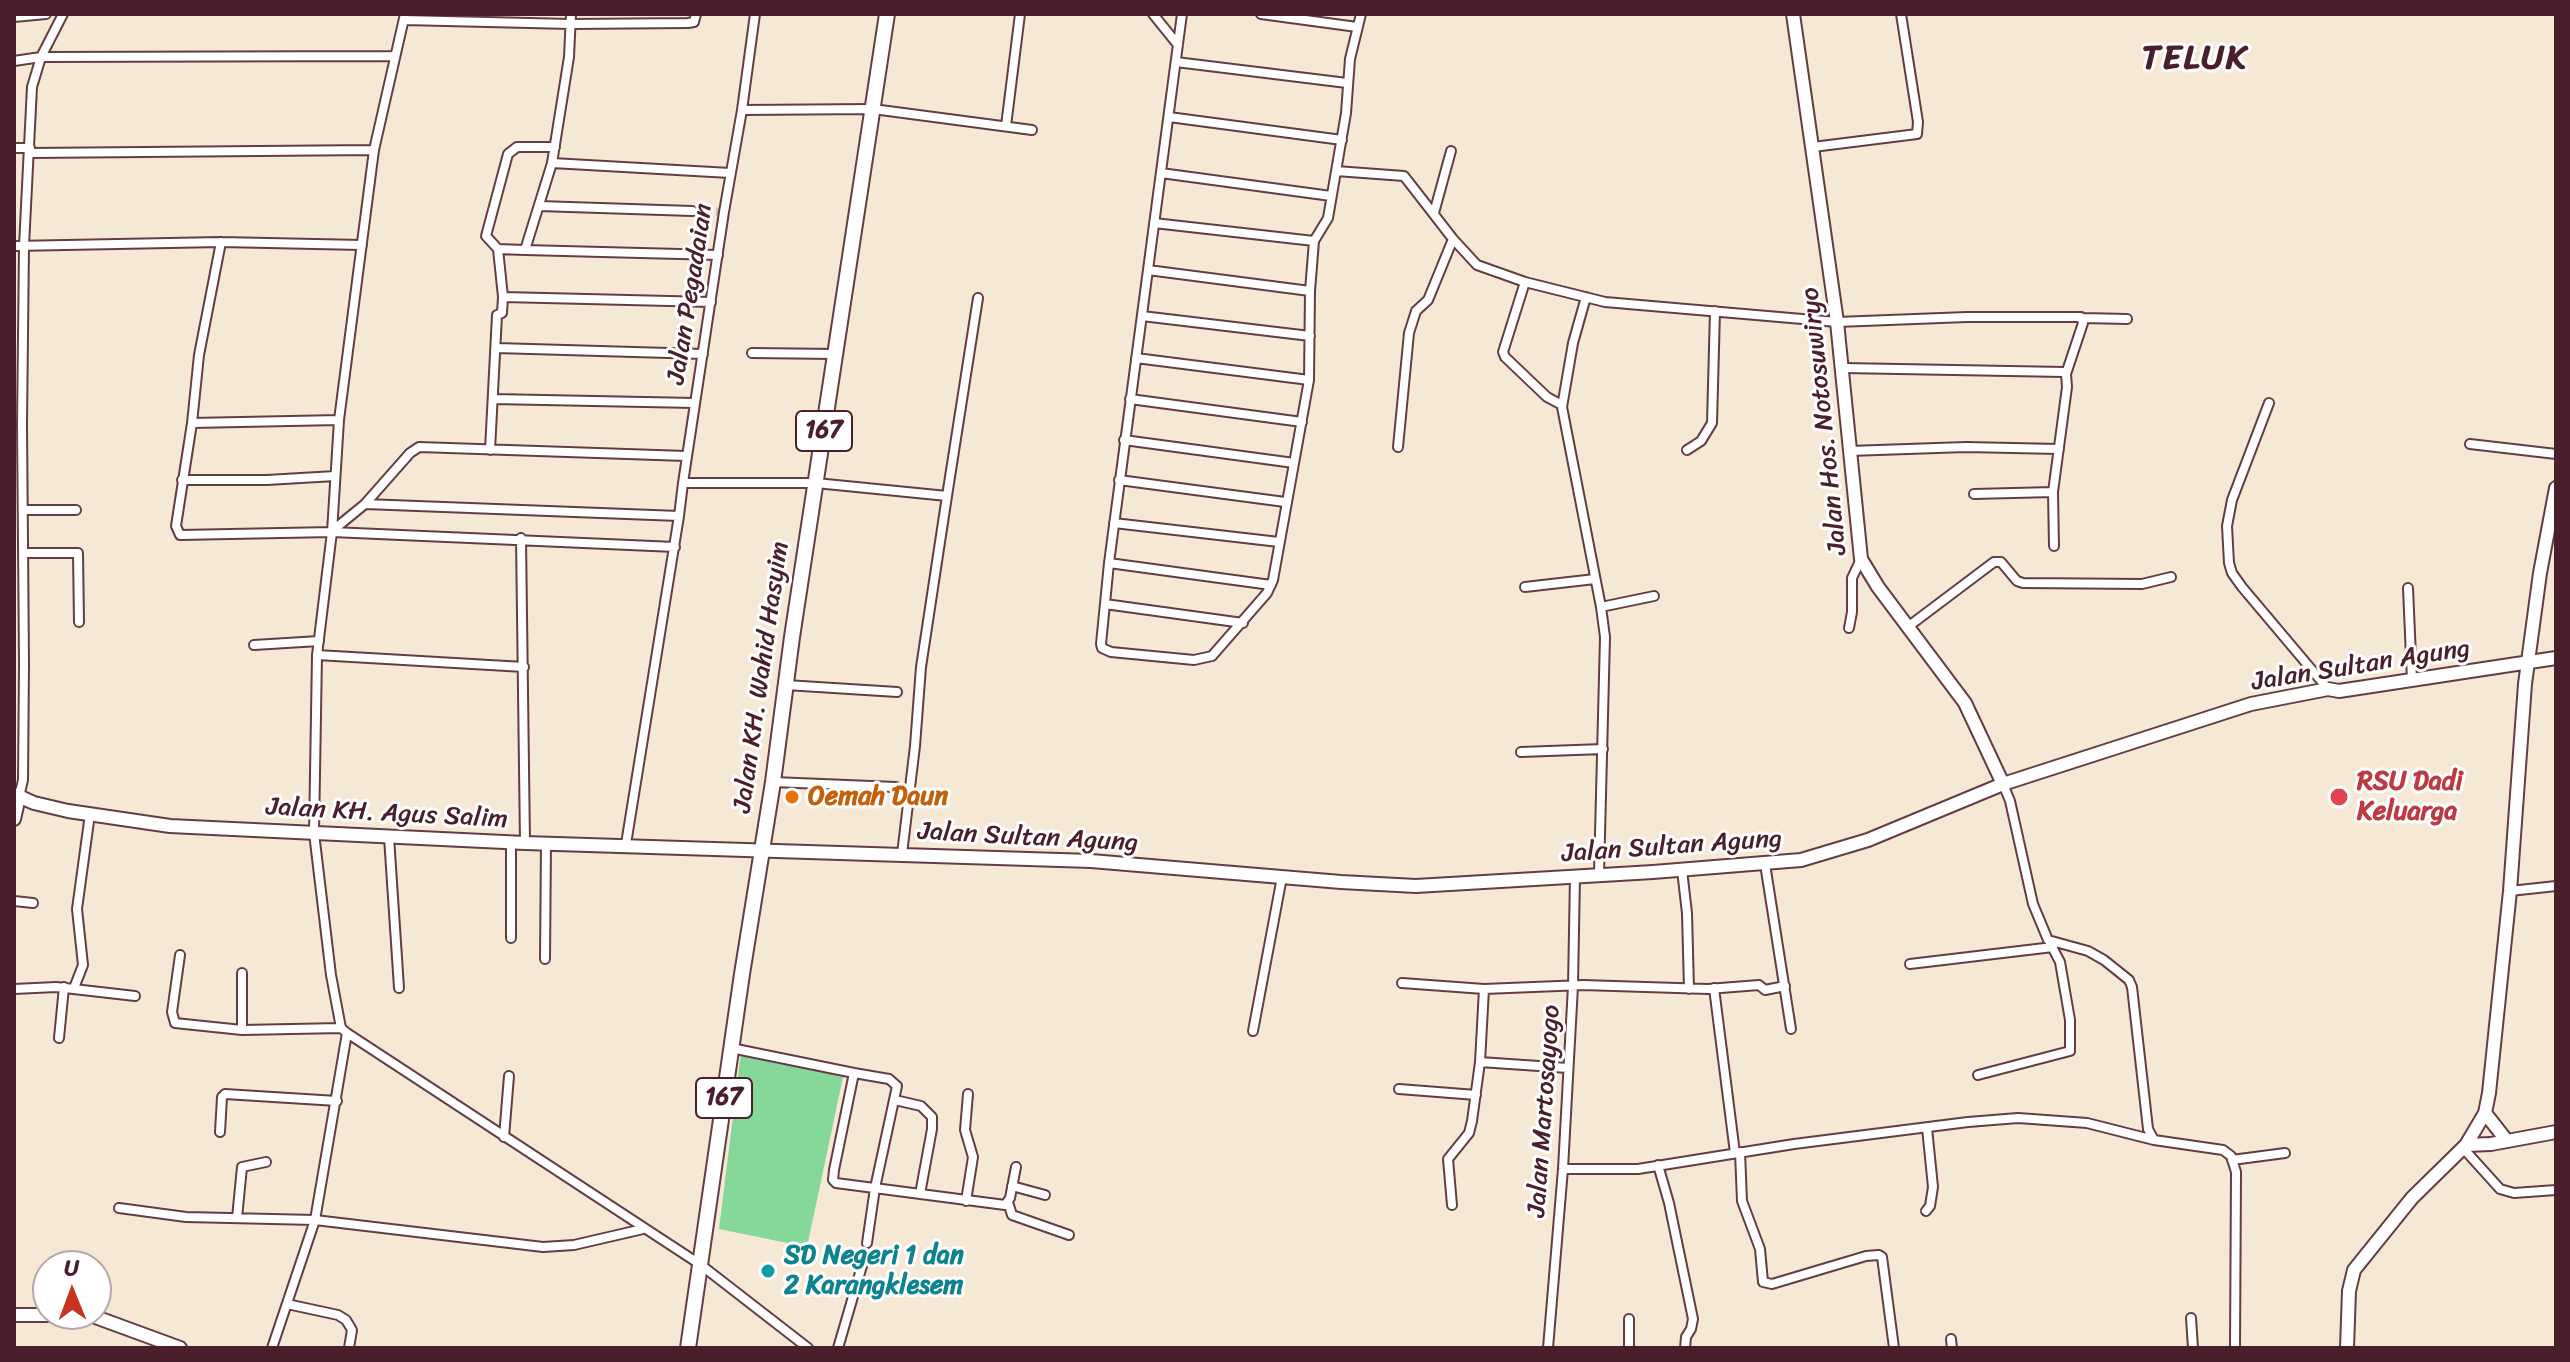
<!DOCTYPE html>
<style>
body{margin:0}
#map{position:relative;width:2570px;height:1362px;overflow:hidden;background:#f5e9d5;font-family:Sriracha,sans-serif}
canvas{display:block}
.frame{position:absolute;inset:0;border:16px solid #4a1f2b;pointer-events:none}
.north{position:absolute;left:32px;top:1250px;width:80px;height:80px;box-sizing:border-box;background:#fff;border:2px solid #b7a5aa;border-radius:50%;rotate:359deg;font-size:22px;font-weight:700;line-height:32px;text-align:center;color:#4a1f2b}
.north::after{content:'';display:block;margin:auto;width:28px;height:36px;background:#c8321e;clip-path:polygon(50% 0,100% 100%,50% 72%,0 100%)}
</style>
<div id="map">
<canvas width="2570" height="1362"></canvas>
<div class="frame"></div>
<div class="north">U</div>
</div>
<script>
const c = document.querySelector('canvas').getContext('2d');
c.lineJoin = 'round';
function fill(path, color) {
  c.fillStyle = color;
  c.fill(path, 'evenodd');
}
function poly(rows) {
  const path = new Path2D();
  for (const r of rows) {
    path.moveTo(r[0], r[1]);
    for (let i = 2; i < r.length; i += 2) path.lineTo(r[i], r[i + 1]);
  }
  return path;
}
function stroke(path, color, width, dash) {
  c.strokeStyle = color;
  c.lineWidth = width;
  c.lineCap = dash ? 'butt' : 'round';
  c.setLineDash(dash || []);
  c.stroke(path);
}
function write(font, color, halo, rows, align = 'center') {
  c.font = font + ' Sriracha,sans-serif';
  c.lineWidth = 6;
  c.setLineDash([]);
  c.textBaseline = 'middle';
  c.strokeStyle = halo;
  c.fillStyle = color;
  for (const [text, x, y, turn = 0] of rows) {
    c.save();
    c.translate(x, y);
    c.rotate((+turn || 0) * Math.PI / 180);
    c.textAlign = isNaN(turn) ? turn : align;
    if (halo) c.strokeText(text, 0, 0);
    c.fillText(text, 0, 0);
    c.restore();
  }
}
const green = poly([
 [741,1052,843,1077,807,1247,719,1229]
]);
const streetTunnel = poly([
 [692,211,721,212]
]);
const street = poly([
 [1153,14,1178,45],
 [1182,14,1109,563,1101,644,1102,648,1111,652,1194,660,1212,656,1267,593,1273,580,1309,380,1310,291,1314,241,1328,218,1346,113,1350,59,1361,14],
 [1261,14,1357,27],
 [14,17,46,14],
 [404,20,571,24,688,23,694,22,696,14],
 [14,61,41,57,394,56],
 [1176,62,1347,83],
 [742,110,755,14],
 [1169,117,1342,140],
 [1006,126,1020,14],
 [1813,147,1917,134,1918,122,1901,14],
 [14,148,30,148],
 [30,153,374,150],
 [552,163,730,173],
 [1336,171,1404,176,1453,239,1477,265,1525,282,1605,302,1837,322,1967,317,2081,317,2083,323,2066,374],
 [1161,173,1331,196],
 [539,206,692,211],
 [1434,213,1451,151],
 [1154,223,1314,241],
 [221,242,199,355,192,423,176,526,180,535,332,532,675,547],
 [14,246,221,242,362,245],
 [498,249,486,236,508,154,517,147,555,147],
 [525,250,718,255],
 [1148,270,1310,291],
 [1525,282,1503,352,1505,357,1547,397,1562,405],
 [503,297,711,302],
 [1586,297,1573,343,1562,407,1601,607,1605,637,1599,874],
 [978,298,947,496,816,483,683,483,724,212,742,110,873,109,1032,130],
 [1142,316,1310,336],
 [2083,318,2127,319],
 [496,348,703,354],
 [752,353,835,354],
 [1136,358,1309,380],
 [1843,368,2064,372,2066,374,2067,387,2053,492,2054,546],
 [493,399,695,403],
 [1130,399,1302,422],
 [2269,403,2232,500,2227,526,2229,563,2232,573,2242,587,2328,689],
 [192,423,339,420],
 [1124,440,1294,463],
 [2470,444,2556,454],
 [1398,447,1409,333,1416,311,1428,300,1453,239],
 [490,450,497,315,502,313,503,297,498,249,525,250,552,163,569,57,571,14],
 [1687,450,1701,441,1712,423,1715,311],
 [1849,451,1966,447,2059,449],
 [182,480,267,480,335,476],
 [1119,480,1285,502],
 [1974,494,2053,492],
 [365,504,679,516,683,483],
 [23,510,76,510],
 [1114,523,1279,542],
 [332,531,365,504,410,453,419,447,686,456],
 [521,538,525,843],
 [24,553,78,553,79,622],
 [1109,563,1271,585],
 [1525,587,1595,579],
 [2408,588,2412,680],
 [1105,604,1243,623],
 [1601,607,1654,596],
 [1909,626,1994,562,2001,562,2017,581,2023,583,2142,584,2171,577],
 [1849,628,1852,612,1852,578,1861,559],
 [254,645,319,641],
 [317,655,524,667],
 [786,685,897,692],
 [1521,752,1603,749],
 [773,782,896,787],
 [2003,784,2010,801,2033,904,2048,940,2088,951,2104,960,2129,980,2132,987,2148,1129,2154,1140,2223,1150,2231,1156,2236,1172,2235,1348],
 [19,797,23,780,24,664,22,424,24,246,32,87,41,57,63,14],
 [389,837,399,988],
 [511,842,511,938],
 [626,844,679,516],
 [902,854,915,746,921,667,947,496],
 [1765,864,1791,1029],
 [1682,870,1687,913,1689,989],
 [2510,891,2556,886],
 [14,901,33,903],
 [180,955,172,1012,175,1023,242,1030,341,1028],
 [545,959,546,843],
 [1910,964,2053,947],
 [242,973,242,1030],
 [1402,983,1484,989,1583,985,1708,989,1759,985,1765,990,1785,986],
 [74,988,83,965,77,909,90,814],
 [1714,988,1735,1153],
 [14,989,56,987,135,996],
 [1253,1031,1282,877],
 [347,1033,701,1265,808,1348],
 [59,1038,64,987],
 [731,1048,854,1073,834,1170,833,1180,836,1183,1005,1205,1010,1198,1016,1167],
 [1480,1062,1568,1068],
 [854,1073,889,1079,897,1086,875,1188,867,1243],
 [1978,1075,2070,1051,2070,1020,2060,962,2049,941],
 [1399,1089,1476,1095],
 [895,1100,921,1106,932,1117,932,1129,920,1194],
 [220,1132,222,1097,225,1094,337,1101],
 [504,1137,509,1076],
 [2463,1148,2500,1189,2514,1193,2556,1190],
 [1740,1152,1742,1201,1760,1249,1763,1282,1772,1284,1866,1256,1879,1255,1882,1257,1894,1348],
 [2232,1160,2285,1153],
 [1658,1165,1669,1203,1693,1319,1691,1329,1686,1337,1685,1348],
 [1563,1169,1638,1169,1794,1144,1968,1122,2018,1118,2087,1123,2154,1140],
 [1012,1186,1045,1195],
 [966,1201,973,1157,965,1130,968,1094],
 [1008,1202,1012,1215,1069,1235],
 [1452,1205,1448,1159,1469,1133,1472,1121,1480,1062,1484,989],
 [119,1208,186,1217,315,1220,543,1247,574,1245,643,1229],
 [1926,1211,1930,1206,1933,1187,1927,1128],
 [237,1218,242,1167,266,1162],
 [287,1304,338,1315,346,1320,352,1330,349,1348],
 [2191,1318,2193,1348],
 [1629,1319,1629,1348],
 [1951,1339,1952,1348],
 [272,1348,315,1220,347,1033,341,1028,331,975,314,833,317,655,332,532,339,420,374,150,405,14],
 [838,1348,864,1259],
 [1548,1348,1563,1169,1573,986,1575,876]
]);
const secondary = poly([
 [1793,14,1837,322,1861,559,1878,587,1965,703,2003,784],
 [14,794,34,803,68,811,170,826,525,843,1091,861,1341,882,1416,886,1653,872,1801,860,1868,840,2003,784,2251,704,2328,689,2339,691,2556,658],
 [14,819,19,797],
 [2485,1113,2507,1141],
 [2466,1145,2491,1144,2556,1132],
 [14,1315,90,1315,180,1348],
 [2347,1348,2349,1291,2354,1270,2412,1198,2466,1145,2485,1113,2489,1093,2510,891,2525,684,2540,573,2556,488]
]);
const primary = poly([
 [688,1348,742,974,773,782,792,637,887,14]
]);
const markers = [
 [792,797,8,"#e8710a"],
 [2339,797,10,"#e0444e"],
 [768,1271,8,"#0f9aa8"]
];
const shields = [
 [824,431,56],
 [724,1098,56]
];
const shieldNames = [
 ["167",824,431],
 ["167",724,1098]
];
const streetNames = [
 ["Jalan Pegadaian",691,294,-81],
 ["Jalan Hos. Notosuwiryo",1825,421,-96],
 ["Jalan Sultan Agung",2361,666,-9],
 ["Jalan KH. Wahid Hasyim",762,677,-82],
 ["Jalan KH. Agus Salim",387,814,3],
 ["Jalan Sultan Agung",1028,838,3],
 ["Jalan Sultan Agung",1672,847,-4],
 ["Jalan Martosayogo",1545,1111,-86]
];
const healthNames = [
 ["RSU Dadi",2357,782],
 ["Keluarga",2357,812]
];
const foodNames = [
 ["Oemah Daun",808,797]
];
const cultureNames = [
 ["SD Negeri 1 dan",784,1256],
 ["2 Karangklesem",784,1286]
];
const districtNames = [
 ["TELUK",2195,59]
];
fill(green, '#85d89a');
stroke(streetTunnel, '#d3c1b3', 8, [8, 4]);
stroke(street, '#643d44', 12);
stroke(secondary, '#643d44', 16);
stroke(primary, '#643d44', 18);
stroke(street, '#fff', 8);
stroke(secondary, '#fff', 12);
stroke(primary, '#fff', 14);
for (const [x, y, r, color] of markers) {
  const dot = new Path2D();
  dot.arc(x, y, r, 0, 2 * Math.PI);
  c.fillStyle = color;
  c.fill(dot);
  stroke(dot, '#fff', 3);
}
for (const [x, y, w] of shields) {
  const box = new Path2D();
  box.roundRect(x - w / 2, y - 20, w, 40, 6);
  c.fillStyle = '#fff';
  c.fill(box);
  stroke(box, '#4a1f2b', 2);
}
write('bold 24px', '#4a1f2b', null, shieldNames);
write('26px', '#4a1f2b', '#fff', streetNames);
write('bold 26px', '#be3a42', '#fff', healthNames, 'left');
write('bold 26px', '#c56008', '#fff', foodNames, 'left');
write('bold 26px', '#0d838f', '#fff', cultureNames, 'left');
c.letterSpacing = '2px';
write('bold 34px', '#4a1f2b', '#fff', districtNames);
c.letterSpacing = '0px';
</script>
